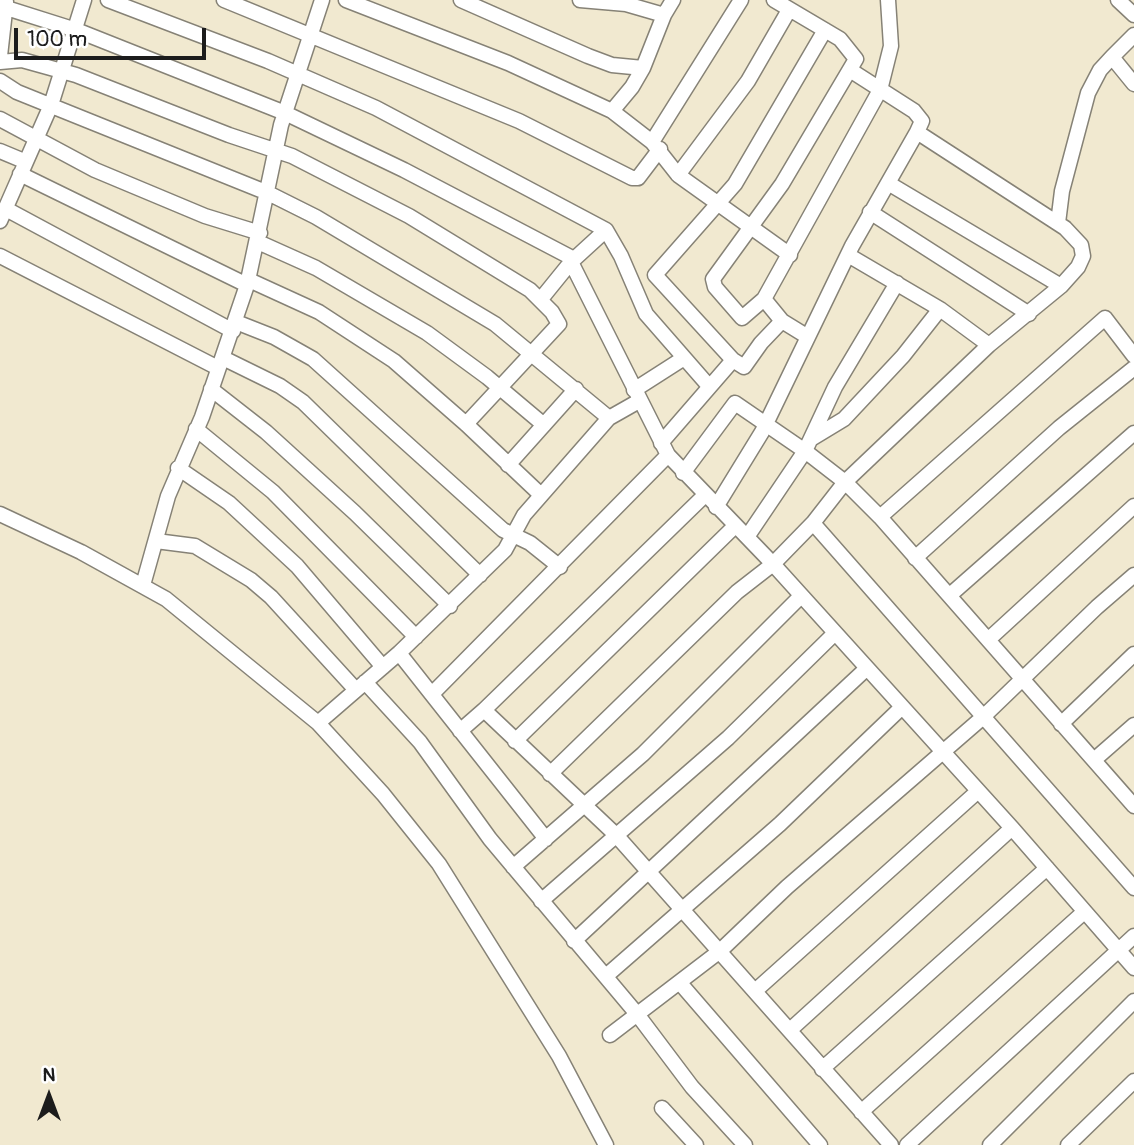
<!DOCTYPE html>
<style>
body{margin:0}
#map{position:relative;width:1134px;height:1145px;overflow:hidden;background:#f1e9d0;font-family:Pangolin,sans-serif}
canvas{display:block}
.north{position:absolute;left:14px;top:1061px;width:70px;height:70px;-webkit-text-stroke:5px #fff;paint-order:stroke;rotate:0deg;font-size:19px;font-weight:700;line-height:28px;text-align:center;color:#1c1c1c}
.north::after{content:'';display:block;margin:auto;width:24px;height:32px;background:#1c1c1c;clip-path:polygon(50% 0,100% 100%,50% 72%,0 100%)}
.scale{position:absolute;left:14px;top:28px;width:192px;height:32px;box-sizing:border-box;border:4px solid #1c1c1c;border-top:0;padding-left:9px;font-size:21px;line-height:24px;white-space:nowrap;color:#1c1c1c;-webkit-text-stroke:5px #fff;paint-order:stroke}
</style>
<div id="map">
<canvas width="1134" height="1145"></canvas>
<div class="north">N</div>
<div class="scale">100 m</div>
</div>
<script>
const c = document.querySelector('canvas').getContext('2d');
c.lineJoin = 'round';
function poly(rows) {
  const path = new Path2D();
  for (const r of rows) {
    path.moveTo(r[0], r[1]);
    for (let i = 2; i < r.length; i += 2) path.lineTo(r[i], r[i + 1]);
  }
  return path;
}
function stroke(path, color, width, dash) {
  c.strokeStyle = color;
  c.lineWidth = width;
  c.lineCap = dash ? 'butt' : 'round';
  c.setLineDash(dash || []);
  c.stroke(path);
}
const minor = poly([
 [108,0,268,61,376,108,606,230,621,256,646,314,708,385],
 [224,0,519,121,632,178,638,178,660,149],
 [346,0,508,63,612,111,652,142,678,175],
 [461,0,588,56,612,65,643,68],
 [580,0,626,4,664,15],
 [1118,0,1134,15],
 [0,6,76,30,285,113,404,170,574,259],
 [789,10,748,81,678,175,790,255],
 [1134,35,1112,57,1134,84],
 [0,56,6,2],
 [0,62,22,60,76,75,229,135,292,156,409,216,530,290,552,312,559,324,466,424],
 [850,70,914,111,922,121,917,132],
 [0,81,17,92,268,193,316,217,495,324,609,418],
 [612,111,632,87,643,68,664,15,673,0],
 [0,119,95,170,205,216,260,233],
 [652,142,741,0],
 [0,151,24,161],
 [20,174,247,285],
 [888,183,1061,286],
 [6,209,233,331],
 [870,212,1029,314],
 [0,221,51,105,84,0],
 [1058,223,1062,191,1088,93,1100,70,1112,57],
 [258,242,316,268,427,333,487,377,544,425],
 [848,255,940,309,989,345],
 [0,256,218,368],
 [571,262,668,455,773,564,1012,828,1134,968],
 [249,280,319,312,394,361,466,424,541,495],
 [541,299,571,262,606,230],
 [764,299,742,318,715,287,713,279,782,184,856,59,840,39,774,0],
 [782,321,764,299,880,90,891,46,888,0],
 [236,322,274,337,313,359,503,530,530,543,560,567],
 [223,358,280,386,303,402,480,575],
 [733,360,655,275,735,184,825,30],
 [211,389,266,432,355,513,450,606],
 [634,390,684,358],
 [196,429,273,492,416,637],
 [811,439,844,419,903,356,940,309],
 [661,443,733,360,744,367,761,343,782,321,808,337],
 [508,465,576,389],
 [178,468,229,503,297,566,383,667],
 [683,473,735,403,805,451,845,482,880,517,1134,806],
 [705,495,484,710,616,835,891,1145],
 [0,514,81,552,166,599,318,723,383,794,439,864,559,1056,606,1145],
 [880,517,1105,318,1134,356],
 [813,523,1134,888],
 [747,537,805,451,835,387,897,283],
 [156,541,195,546,251,580,271,597,356,690],
 [915,558,1059,428,1134,368],
 [143,585,168,496,202,417,247,285,281,125,322,0],
 [950,595,1134,433],
 [989,639,1134,506],
 [399,653,546,839],
 [365,682,420,742,490,839,637,1014,692,1087,745,1145],
 [432,694,668,455],
 [318,723,399,653,505,550,524,515,609,418,639,401],
 [1061,724,1134,654],
 [460,731,484,710],
 [515,741,735,526],
 [1094,760,1134,725],
 [550,774,737,592,773,564,813,523,845,482,989,345,1061,286,1078,267,1083,256,1081,245,1065,228,917,132,852,246,762,432,716,507],
 [513,867,643,754,801,596],
 [541,901,728,738,835,633],
 [574,941,866,669],
 [606,976,780,824,901,708],
 [680,983,820,1145],
 [755,991,977,792],
 [790,1030,1012,828],
 [610,1035,720,951,787,887,982,718,1097,607,1134,575],
 [822,1069,1047,868],
 [662,1108,696,1145],
 [861,1112,1084,912],
 [907,1145,1134,936],
 [990,1145,1134,1001],
 [1068,1145,1134,1081]
]);
stroke(minor, '#868276', 17);
stroke(minor, '#fff', 14);
</script>
